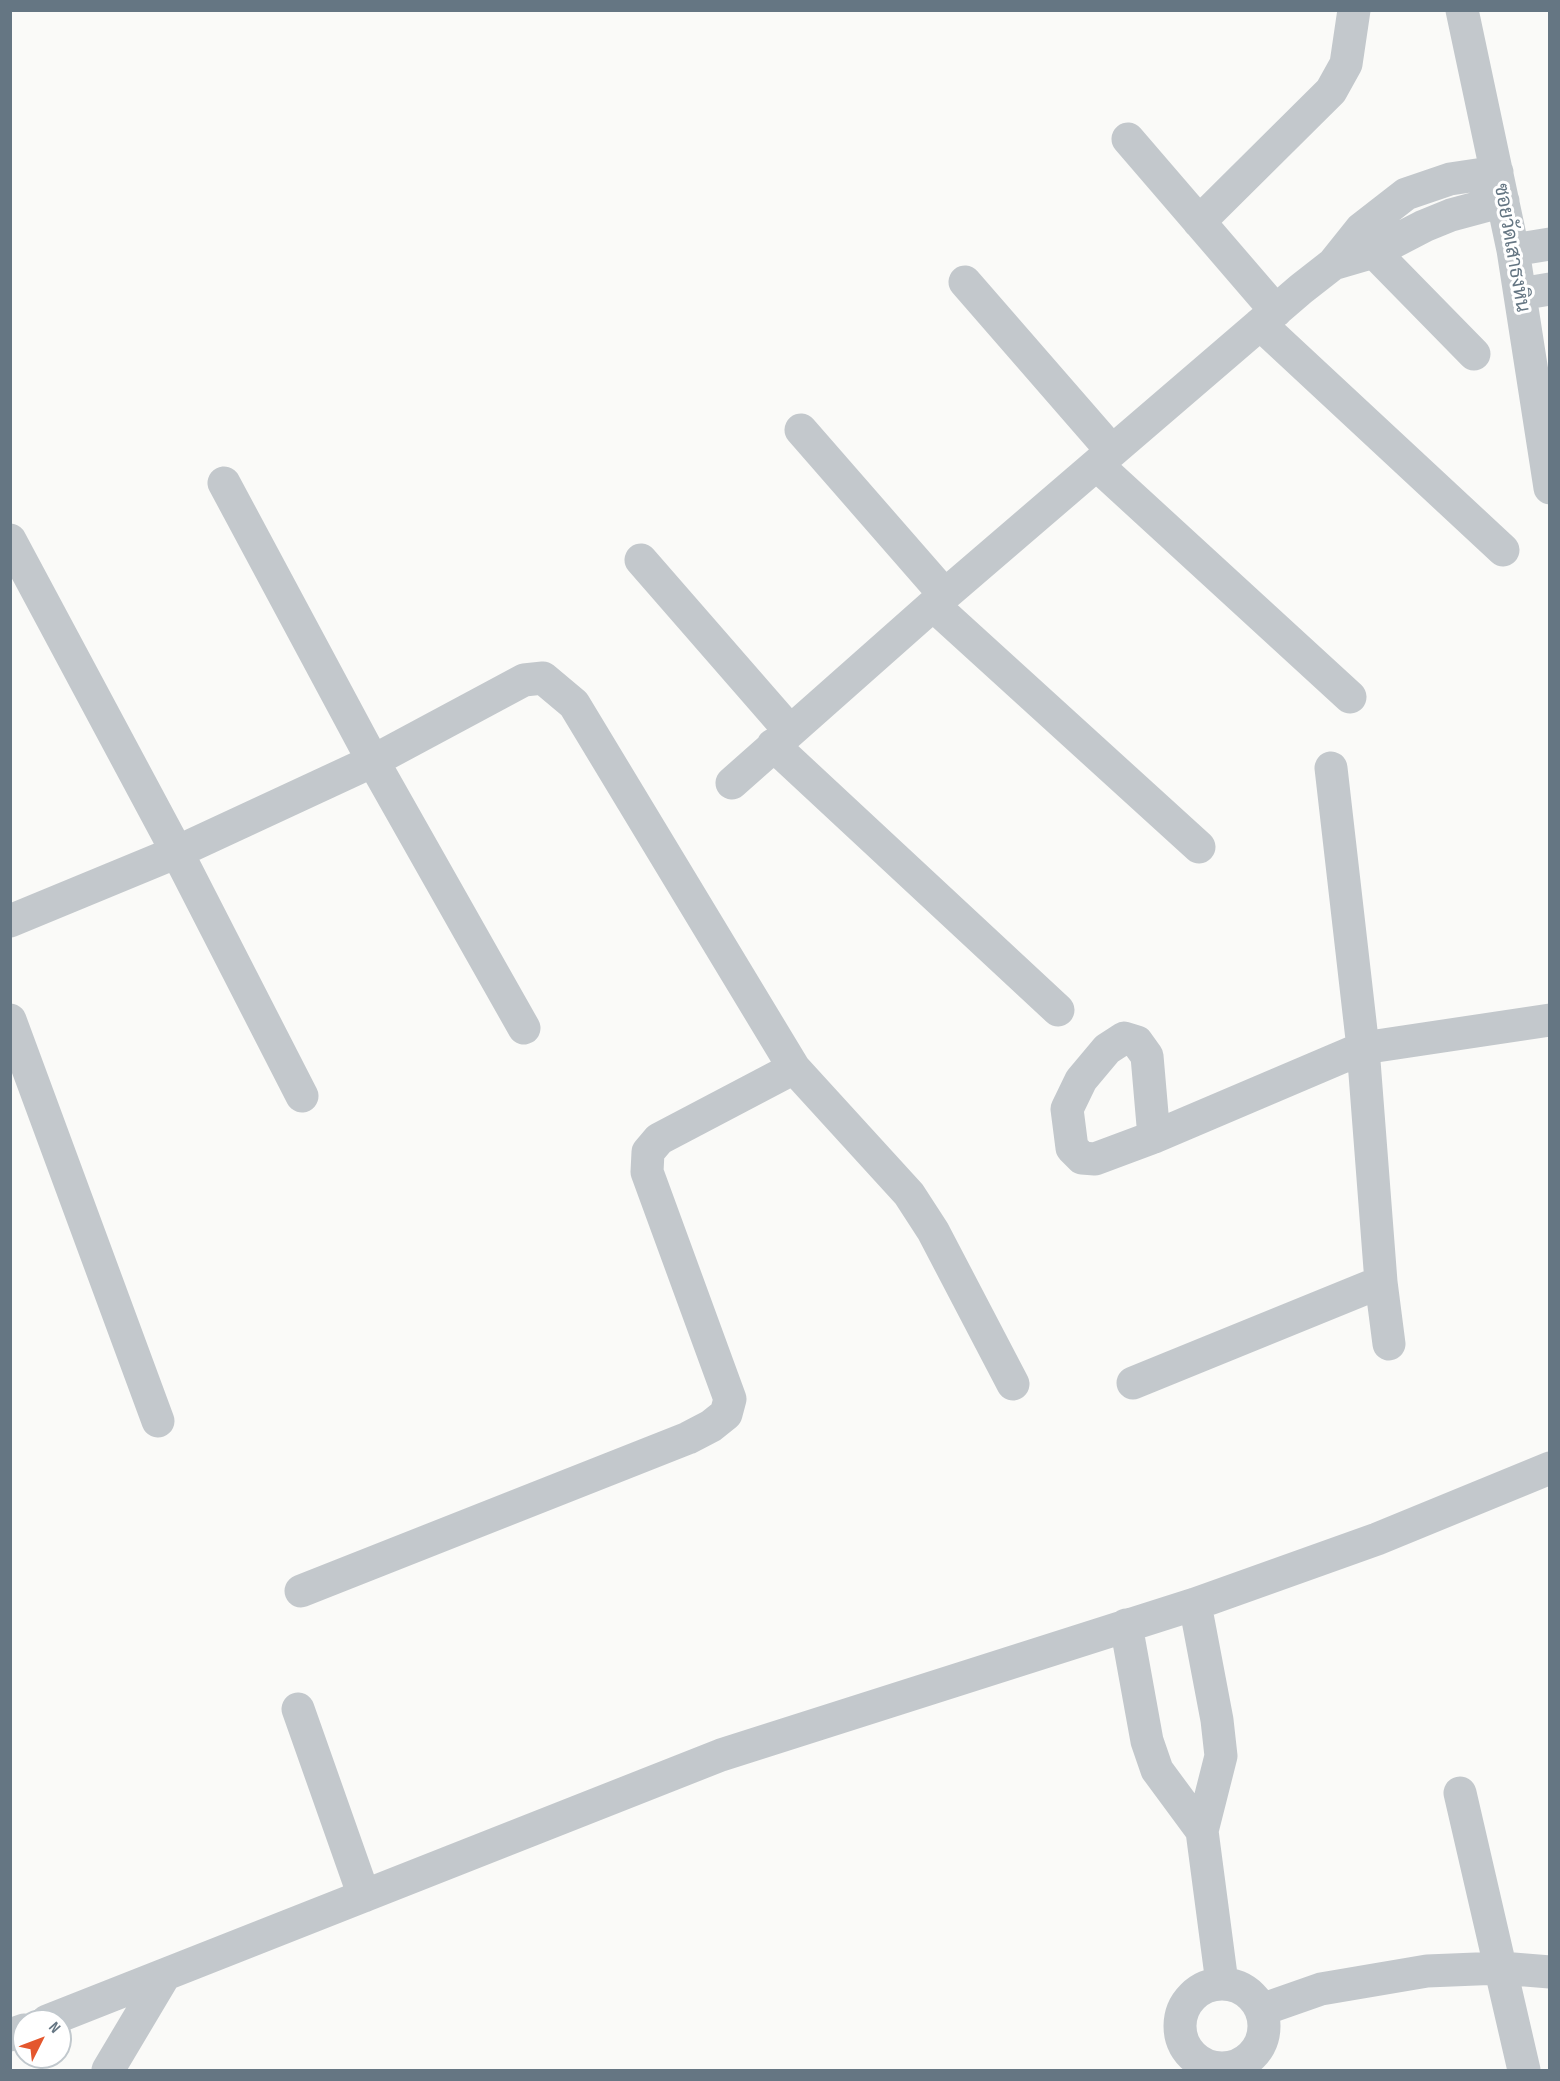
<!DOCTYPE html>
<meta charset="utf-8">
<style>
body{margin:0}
#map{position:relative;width:1560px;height:2081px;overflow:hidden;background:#fafaf8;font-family:"Sofia Sans Condensed",sans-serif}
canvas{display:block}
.frame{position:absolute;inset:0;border:12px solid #657683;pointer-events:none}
.north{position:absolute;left:12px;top:2009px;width:60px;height:60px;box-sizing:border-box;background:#fff;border:2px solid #c1c8cd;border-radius:50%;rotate:48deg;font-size:16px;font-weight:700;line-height:24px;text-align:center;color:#657683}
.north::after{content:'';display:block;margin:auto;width:21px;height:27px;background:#e4572e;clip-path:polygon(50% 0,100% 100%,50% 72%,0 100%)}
</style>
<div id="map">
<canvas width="1560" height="2081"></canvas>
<div class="frame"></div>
<div class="north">N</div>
</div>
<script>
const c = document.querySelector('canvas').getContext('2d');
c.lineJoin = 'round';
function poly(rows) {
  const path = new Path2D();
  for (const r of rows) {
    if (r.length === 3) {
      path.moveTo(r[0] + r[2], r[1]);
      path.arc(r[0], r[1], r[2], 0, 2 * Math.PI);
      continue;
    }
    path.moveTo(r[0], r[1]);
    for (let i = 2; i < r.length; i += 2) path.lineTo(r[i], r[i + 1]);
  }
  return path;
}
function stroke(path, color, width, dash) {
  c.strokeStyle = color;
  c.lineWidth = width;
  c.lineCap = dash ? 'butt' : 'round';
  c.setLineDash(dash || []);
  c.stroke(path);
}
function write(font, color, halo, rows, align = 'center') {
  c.font = font + ' "Sofia Sans Condensed",Sarabun,sans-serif';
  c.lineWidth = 6;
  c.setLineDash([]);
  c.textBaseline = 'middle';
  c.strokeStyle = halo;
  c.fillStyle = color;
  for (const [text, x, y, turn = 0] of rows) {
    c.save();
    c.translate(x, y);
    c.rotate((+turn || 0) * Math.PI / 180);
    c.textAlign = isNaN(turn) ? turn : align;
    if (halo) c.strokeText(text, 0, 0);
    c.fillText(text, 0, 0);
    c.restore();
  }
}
const street = poly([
 [1462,10,1513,250,1550,488],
 [1128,139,1276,311],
 [1199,222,1331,91,1346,64,1354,10],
 [1365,236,1374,252,1474,354],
 [1513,250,1550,244],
 [1333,264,1374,252,1424,226,1451,215,1503,201],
 [965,282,1112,451],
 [1520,294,1550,289],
 [1260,324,1503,550],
 [801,430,945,595],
 [1097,465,1350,697],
 [224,483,373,761,524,1028],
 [10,540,177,852,302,1096],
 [641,560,790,731],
 [933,605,1199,847],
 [773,745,1058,1010],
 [1331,768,1363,1048,1381,1282,1389,1344],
 [732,783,933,605,1301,289,1333,264,1361,229,1406,194,1450,179,1497,172],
 [10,921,177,852,373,761,524,680,543,678,574,704,794,1068,909,1194,933,1231,1013,1384],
 [10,1020,158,1421],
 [1154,1137,1147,1056,1137,1042,1124,1038,1107,1049,1081,1080,1067,1109,1072,1148,1082,1158,1095,1159,1154,1137,1363,1048,1550,1020],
 [1133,1383,1381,1282],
 [301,1591,688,1438,711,1426,726,1414,730,1399,647,1172,648,1152,659,1139,794,1068],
 [1195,1604,1217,1720,1221,1756,1202,1831,1222,1983],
 [1126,1625,1147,1741,1157,1770,1202,1831],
 [298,1709,364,1896],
 [1460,1793,1524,2070],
 [1222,2026,42],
 [1261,2010,1321,1989,1427,1971,1501,1968,1550,1972],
 [47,2021,721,1755,1195,1604,1377,1539,1550,1468],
 [10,2035,24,2030],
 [108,2070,164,1976]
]);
const streetNames = [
 ["ซอยวัดเสาธงหิน",1511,248,80]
];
stroke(street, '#c3c8cc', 33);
write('20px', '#657683', '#fff', streetNames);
</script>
